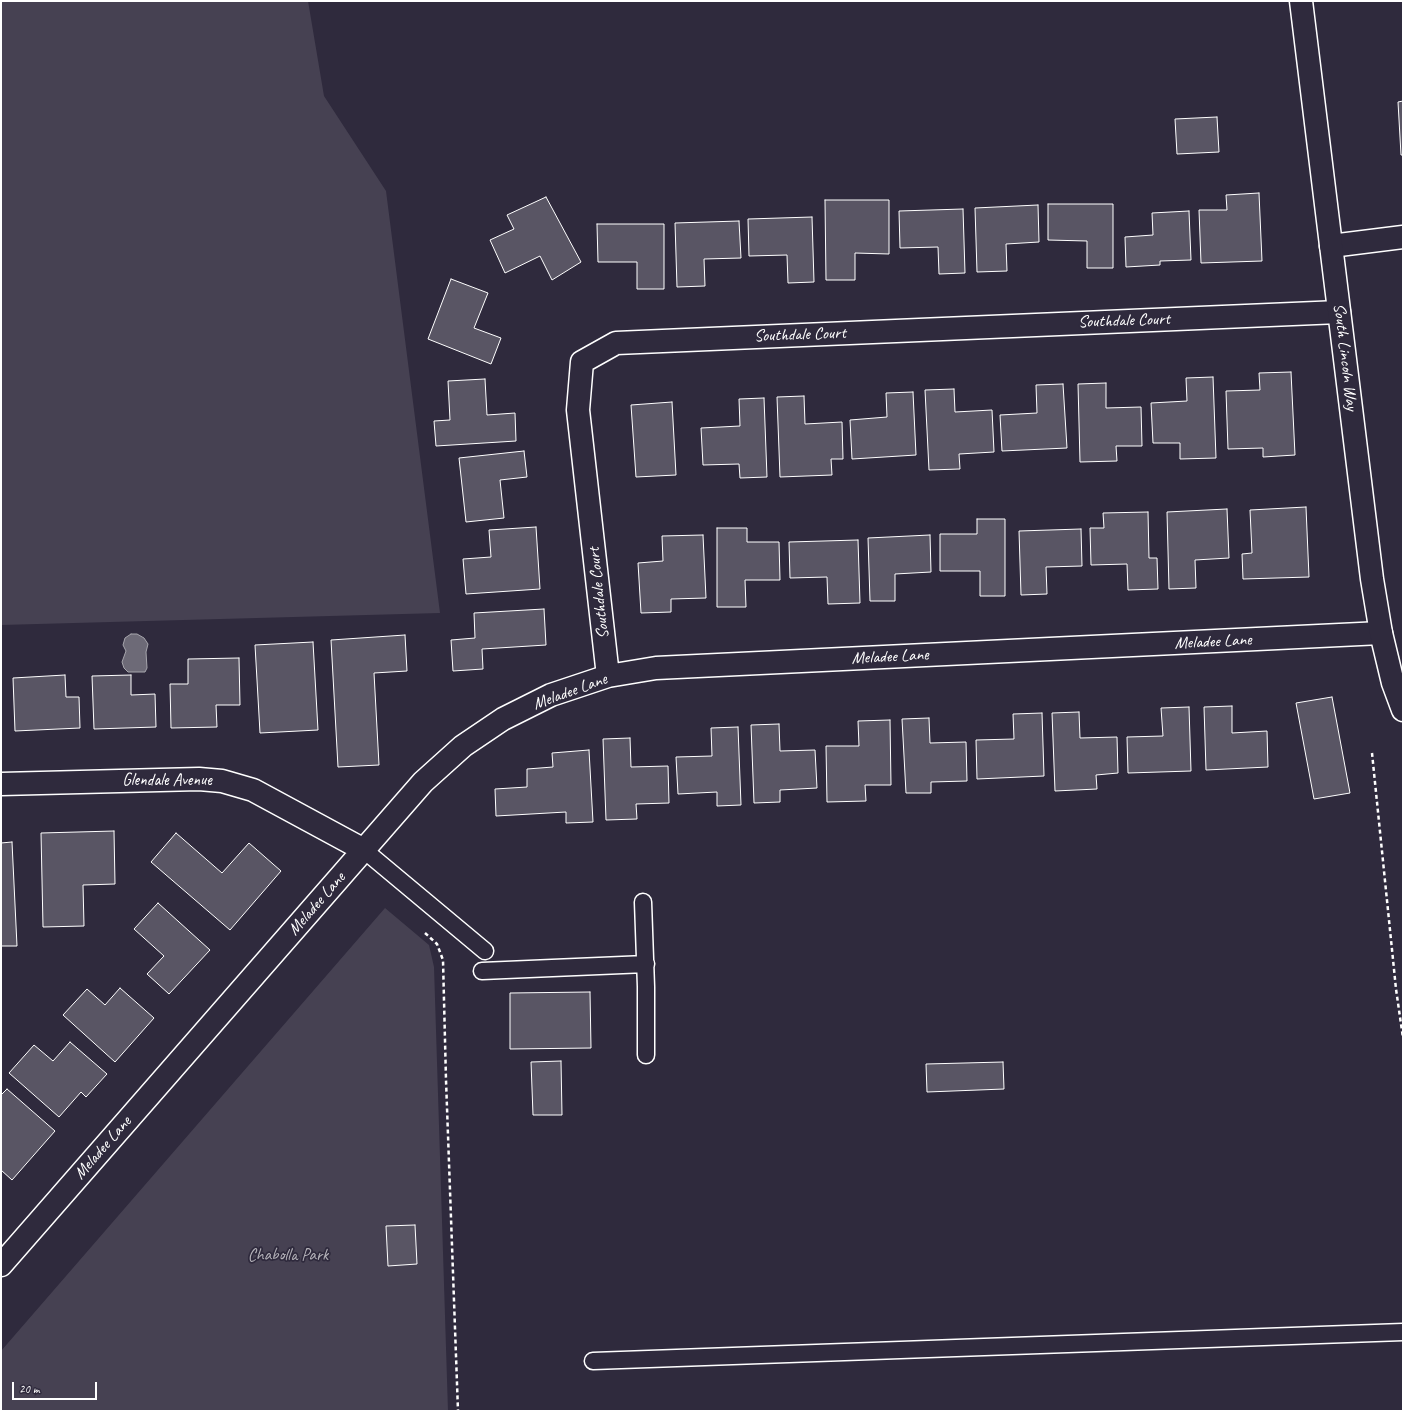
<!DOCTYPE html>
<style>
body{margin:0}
#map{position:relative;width:1404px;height:1412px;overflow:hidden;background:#2f2a3d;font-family:Caveat,sans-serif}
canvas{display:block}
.frame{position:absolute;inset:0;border:2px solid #fff;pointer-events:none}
.scale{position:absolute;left:12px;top:1382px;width:85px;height:18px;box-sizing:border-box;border:2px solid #fff;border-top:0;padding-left:5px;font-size:12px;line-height:14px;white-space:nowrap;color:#fff;-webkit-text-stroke:3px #2f2a3d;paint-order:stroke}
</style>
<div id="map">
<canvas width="1404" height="1412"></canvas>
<div class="frame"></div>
<div class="scale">20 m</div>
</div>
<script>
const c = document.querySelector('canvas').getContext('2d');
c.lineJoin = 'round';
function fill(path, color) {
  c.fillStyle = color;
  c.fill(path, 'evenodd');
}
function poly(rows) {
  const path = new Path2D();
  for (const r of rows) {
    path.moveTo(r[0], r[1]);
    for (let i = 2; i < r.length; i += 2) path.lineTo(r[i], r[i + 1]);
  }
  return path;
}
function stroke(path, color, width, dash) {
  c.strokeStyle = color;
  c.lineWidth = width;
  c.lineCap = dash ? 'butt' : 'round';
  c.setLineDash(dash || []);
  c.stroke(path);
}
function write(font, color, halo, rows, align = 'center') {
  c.font = font + ' Caveat,sans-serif';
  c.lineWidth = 3.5;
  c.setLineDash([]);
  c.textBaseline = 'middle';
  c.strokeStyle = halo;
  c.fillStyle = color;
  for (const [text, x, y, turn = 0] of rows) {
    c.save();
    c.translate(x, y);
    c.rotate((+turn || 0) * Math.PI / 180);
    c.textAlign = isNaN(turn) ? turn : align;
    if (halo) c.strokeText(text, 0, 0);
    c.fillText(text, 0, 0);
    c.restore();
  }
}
const green = poly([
 [1,1,308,1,324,96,386,191,440,613,1,625],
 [385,908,429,945,434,967,448,1411,1,1411,1,1351]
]);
const water = poly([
 [131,634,137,634,144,638,148,644,146,652,147,668,145,672,128,672,124,668,122,662,126,651,123,645,125,638,131,634]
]);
const building = poly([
 [1403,101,1403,155,1401,155,1398,102,1403,101],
 [1217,117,1219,152,1177,154,1175,119,1217,117],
 [1259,193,1262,261,1201,263,1199,210,1227,210,1226,195,1259,193],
 [546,197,581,262,552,280,540,256,505,273,490,240,514,229,507,215,546,197],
 [825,200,889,200,889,254,855,253,855,280,826,280,825,200],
 [1048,204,1113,204,1113,268,1087,268,1087,241,1048,240,1048,204],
 [1038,205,1039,242,1006,244,1007,271,977,272,975,208,1038,205],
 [963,209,965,273,939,274,938,247,900,248,899,211,963,209],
 [1189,211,1191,260,1160,261,1160,265,1126,267,1125,237,1153,235,1152,213,1189,211],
 [812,217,814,282,788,283,787,255,749,256,748,219,812,217],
 [739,221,741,258,704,259,705,286,677,287,675,223,739,221],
 [597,224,664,224,664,289,637,289,637,262,598,262,597,224],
 [451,279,488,293,474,328,501,338,491,364,428,339,451,279],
 [1291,372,1295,455,1263,457,1263,448,1228,449,1226,391,1260,390,1259,373,1291,372],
 [1213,377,1216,458,1180,459,1180,443,1153,443,1151,403,1187,401,1186,378,1213,377],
 [485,379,487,415,515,413,516,441,436,446,434,421,450,420,448,381,485,379],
 [1106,383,1106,408,1141,407,1142,446,1116,446,1117,461,1080,462,1078,384,1106,383],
 [1063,384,1067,448,1002,451,1000,415,1037,413,1036,385,1063,384],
 [954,389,955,412,992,410,994,452,959,454,960,469,929,470,925,390,954,389],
 [913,392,916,455,852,459,850,420,887,417,886,393,913,392],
 [804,396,805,424,842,422,843,459,831,459,832,475,780,477,777,397,804,396],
 [764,398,767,477,740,478,739,464,703,465,701,428,740,426,739,399,764,398],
 [672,402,676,475,636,477,631,405,672,402],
 [524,451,527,477,500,480,504,518,466,522,459,458,524,451],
 [1306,507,1309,577,1243,579,1242,554,1252,553,1250,510,1306,507],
 [1227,509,1229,558,1195,560,1196,588,1169,589,1167,512,1227,509],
 [1148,512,1149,558,1157,558,1158,589,1128,590,1127,564,1091,565,1090,528,1104,528,1103,513,1148,512],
 [977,519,1005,519,1005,596,980,596,980,571,940,571,940,534,977,534,977,519],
 [536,527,540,589,466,594,463,559,491,557,489,530,536,527],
 [717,528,747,528,747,542,779,542,780,580,745,580,746,607,717,607,717,528],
 [1081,529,1082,566,1046,567,1047,594,1021,595,1019,531,1081,529],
 [703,535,706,598,671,599,671,612,641,613,638,563,663,561,662,536,703,535],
 [930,535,931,572,895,574,895,601,870,601,868,538,930,535],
 [858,540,860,603,828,604,827,577,790,578,789,542,858,540],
 [544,609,546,645,482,649,483,669,453,671,451,640,475,638,474,613,544,609],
 [405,635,407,671,374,673,379,765,338,767,331,640,405,635],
 [313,642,318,730,260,733,255,645,313,642],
 [239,658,240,705,216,705,217,727,171,728,170,684,188,684,188,659,239,658],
 [65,675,66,697,79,697,80,728,15,731,13,678,65,675],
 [131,675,131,695,155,694,156,727,94,729,92,676,131,675],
 [1332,697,1350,793,1314,799,1296,703,1332,697],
 [1232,706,1232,733,1267,731,1268,767,1206,770,1204,707,1232,706],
 [1189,707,1191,771,1128,773,1127,737,1163,736,1161,708,1189,707],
 [1079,712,1080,738,1117,737,1118,773,1096,775,1097,789,1055,791,1052,713,1079,712],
 [1042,713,1044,776,977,779,976,740,1014,739,1013,714,1042,713],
 [929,718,930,743,966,742,967,781,931,782,931,793,906,793,902,719,929,718],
 [890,720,891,785,865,785,866,801,827,802,826,746,859,746,858,721,890,720],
 [779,724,780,751,815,750,817,788,780,790,780,802,754,803,751,725,779,724],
 [738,727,741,805,717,806,717,792,678,794,676,757,712,756,711,728,738,727],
 [630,738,631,767,668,766,669,803,636,804,637,819,606,820,603,739,630,738],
 [589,750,593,822,566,823,566,812,496,816,495,789,527,787,527,769,553,767,552,753,589,750],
 [114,831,115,884,83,885,84,926,43,927,41,833,114,831],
 [176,833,222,873,249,843,281,871,230,930,151,862,176,833],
 [12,842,17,946,1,946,1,843,12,842],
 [158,903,210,950,169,994,147,974,164,956,134,929,158,903],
 [120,988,154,1018,115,1062,63,1015,87,989,105,1005,120,988],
 [590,992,591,1048,510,1049,510,993,590,992],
 [70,1042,107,1074,86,1097,81,1092,59,1117,9,1073,34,1045,53,1061,70,1042],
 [561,1061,562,1115,533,1115,531,1062,561,1061],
 [1003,1062,1004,1089,927,1092,926,1064,1003,1062],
 [7,1089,55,1131,12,1180,1,1170,1,1095,7,1089],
 [415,1225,417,1264,388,1266,386,1226,415,1225]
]);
const path = poly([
 [1372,753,1396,989,1403,1038],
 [425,933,437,944,443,960,446,1080,458,1411]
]);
const lane = poly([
 [364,850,485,951],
 [643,902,646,987,646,1055],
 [482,971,646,964],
 [593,1361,1403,1332]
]);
const street = poly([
 [1331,246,1403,237],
 [608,676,578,410,582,362,616,343,1339,312],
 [1,784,199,779,222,781,253,790,364,850],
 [1,1265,423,782,463,746,503,719,551,695,608,676,656,668,1381,633]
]);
const secondary = poly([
 [1301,1,1372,579,1381,633,1393,683,1403,710]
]);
const streetNames = [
 ["Southdale Court",1124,321,-2],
 ["Southdale Court",800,335,-2],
 ["South Lincoln Way",1345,357,83],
 ["Southdale Court",599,593,-96],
 ["Meladee Lane",1213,642,-3],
 ["Meladee Lane",890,657,-3],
 ["Meladee Lane",570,692,-20],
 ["Glendale Avenue",167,781],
 ["Meladee Lane",317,904,-49],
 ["Meladee Lane",103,1148,-49]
];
const parkNames = [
 ["Chabolla Park",288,1256]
];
fill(green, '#464152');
fill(water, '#6d6a77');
stroke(water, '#a7a6ad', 1);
fill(building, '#595564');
stroke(building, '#fff', 1);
stroke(lane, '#fff', 19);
stroke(street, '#fff', 25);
stroke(secondary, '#fff', 25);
stroke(path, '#fff', 2.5, [4, 3]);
stroke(lane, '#2f2a3d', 16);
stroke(street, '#2f2a3d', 22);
stroke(secondary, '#2f2a3d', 22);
write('17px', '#fff', '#2f2a3d', streetNames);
write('17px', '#b5b3ba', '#2f2a3d', parkNames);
</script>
